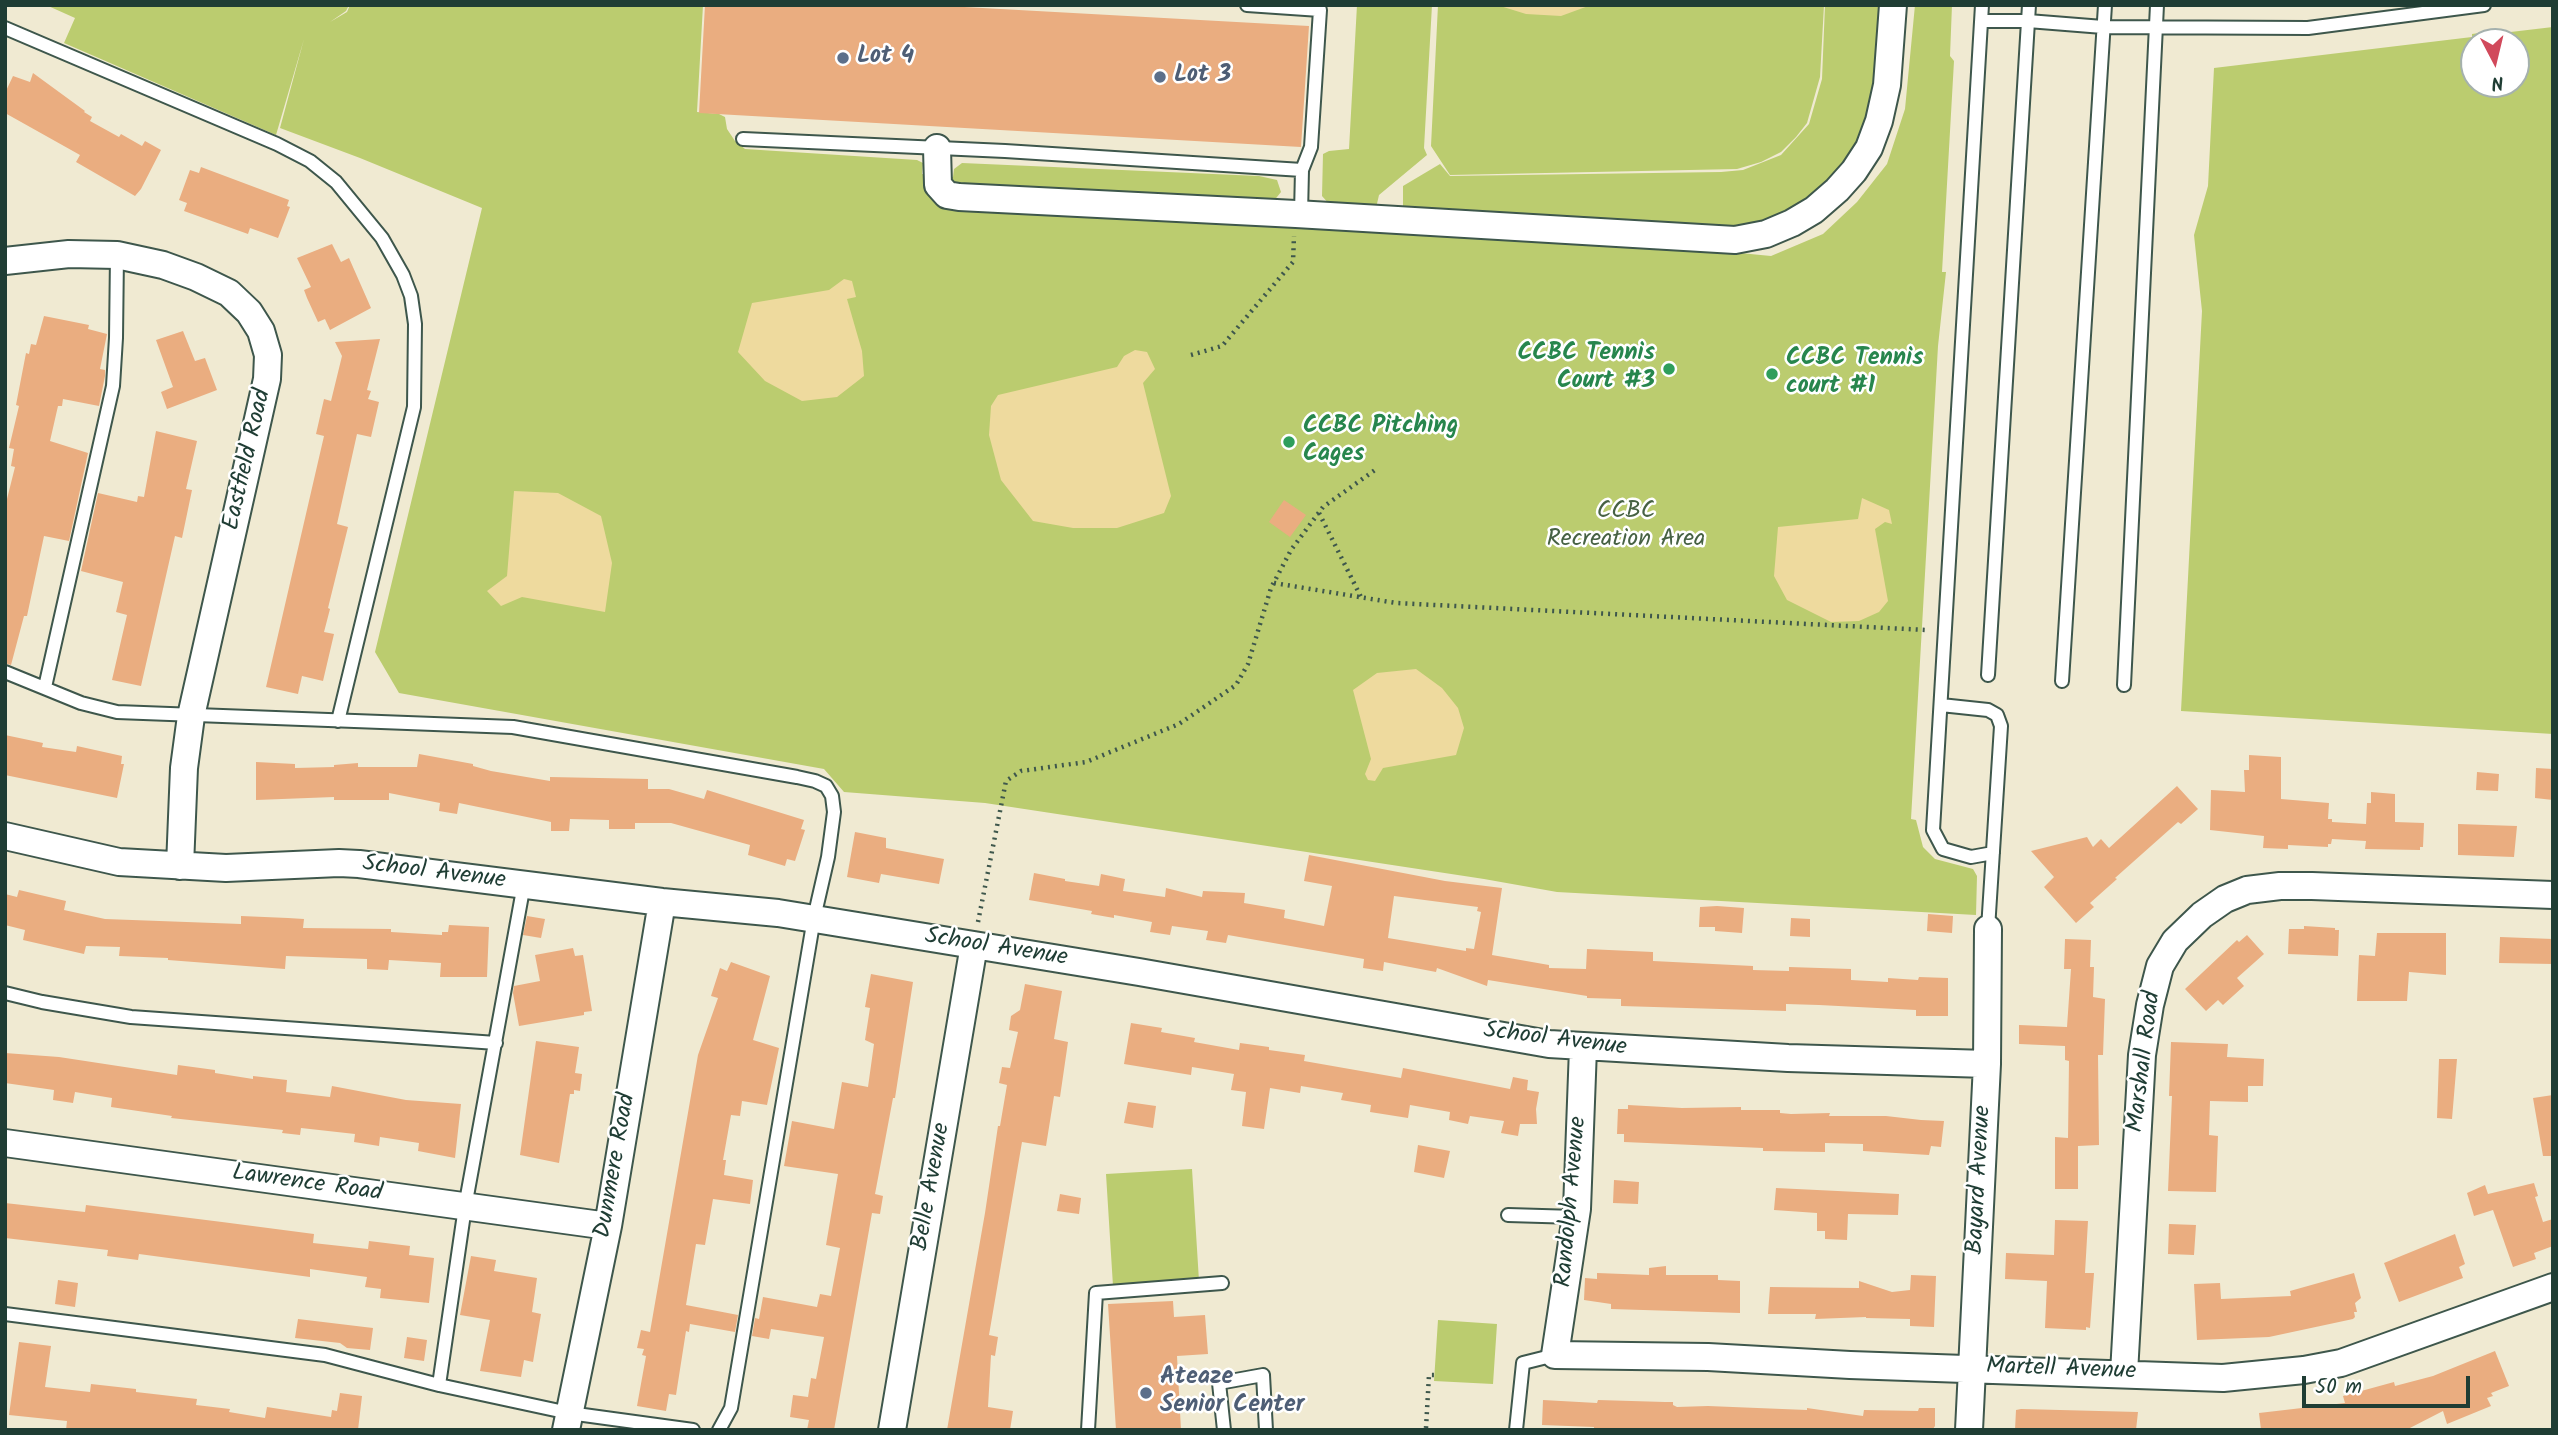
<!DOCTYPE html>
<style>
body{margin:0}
#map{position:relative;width:2558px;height:1435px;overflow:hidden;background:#f0ead2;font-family:Kalam,sans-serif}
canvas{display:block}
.frame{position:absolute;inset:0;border:7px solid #1f3d34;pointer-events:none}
.north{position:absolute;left:2460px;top:28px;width:70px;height:70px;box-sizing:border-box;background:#fff;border:2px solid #a5b1ae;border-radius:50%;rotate:173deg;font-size:19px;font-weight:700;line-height:28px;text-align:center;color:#1f3d34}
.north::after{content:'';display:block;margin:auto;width:24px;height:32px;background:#d1495b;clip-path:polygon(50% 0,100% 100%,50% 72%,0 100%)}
.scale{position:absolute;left:2302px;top:1376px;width:168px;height:32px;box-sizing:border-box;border:4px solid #1f3d34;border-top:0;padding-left:9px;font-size:21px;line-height:24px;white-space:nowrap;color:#1f3d34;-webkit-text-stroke:5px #fff;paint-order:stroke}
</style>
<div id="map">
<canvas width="2558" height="1435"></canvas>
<div class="frame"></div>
<div class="north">N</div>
<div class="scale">50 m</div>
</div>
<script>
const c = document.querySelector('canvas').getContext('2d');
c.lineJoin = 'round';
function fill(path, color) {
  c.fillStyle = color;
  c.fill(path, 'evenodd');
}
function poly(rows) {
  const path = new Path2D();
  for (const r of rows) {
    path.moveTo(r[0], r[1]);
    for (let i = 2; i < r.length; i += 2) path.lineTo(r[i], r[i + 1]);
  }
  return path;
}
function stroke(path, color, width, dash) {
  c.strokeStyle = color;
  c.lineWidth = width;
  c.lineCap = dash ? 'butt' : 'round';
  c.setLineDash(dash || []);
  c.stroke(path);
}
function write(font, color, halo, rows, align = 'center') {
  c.font = font + ' Kalam,sans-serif';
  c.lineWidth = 5;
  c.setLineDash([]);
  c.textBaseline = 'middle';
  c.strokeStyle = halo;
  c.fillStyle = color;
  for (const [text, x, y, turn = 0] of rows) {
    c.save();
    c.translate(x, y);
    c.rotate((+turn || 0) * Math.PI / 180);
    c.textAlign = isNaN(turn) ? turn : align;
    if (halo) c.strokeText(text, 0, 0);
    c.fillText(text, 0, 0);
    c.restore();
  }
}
const green = poly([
 [46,5,349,5,346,11,330,22,347,12,350,5,703,5,697,112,719,114,725,117,727,129,735,141,745,149,917,160,923,163,922,174,953,177,954,169,962,163,1259,176,1277,180,1281,192,1273,202,1160,197,1771,256,1823,234,1857,202,1887,164,1905,109,1915,5,1952,5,1950,56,1954,61,1942,272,1946,272,1938,346,1911,819,1916,820,1923,847,1935,859,1973,869,1977,876,1976,915,1557,892,1484,879,985,803,844,792,824,769,399,693,375,652,482,208,360,158,280,128,304,39,276,135,64,43,75,18],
 [1357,5,1432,5,1424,148,1427,155,1379,195,1376,208,1330,205,1322,196,1323,154,1329,151,1349,149],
 [1438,5,1824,5,1820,77,1807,123,1796,137,1781,152,1761,162,1737,169,1450,175,1431,146],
 [1825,5,1881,5,1874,105,1861,142,1832,181,1795,210,1753,225,1722,228,1403,210,1403,186,1440,164,1450,176,1721,172,1743,170,1781,155,1809,124,1822,79],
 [2553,27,2553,734,2181,711,2202,311,2194,235,2208,186,2214,68,2472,37,2472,34,2501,30,2502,33],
 [2474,42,2516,42,2516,84,2474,84],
 [1192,1169,1199,1281,1113,1286,1106,1174],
 [1438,1320,1497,1324,1493,1384,1434,1381]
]);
const sand = poly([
 [1497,5,1591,5,1561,16,1526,14],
 [844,279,852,281,856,297,847,299,862,351,864,376,837,397,802,401,765,381,738,352,752,303,829,290],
 [1135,350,1147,352,1155,369,1143,383,1171,496,1164,513,1117,528,1073,528,1033,521,1001,480,989,435,991,406,998,395,1117,367,1124,356],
 [514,491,558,493,601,516,612,563,605,612,522,597,501,606,487,591,507,576],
 [1862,498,1889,510,1892,524,1885,522,1875,529,1888,601,1879,612,1859,621,1831,622,1787,600,1774,576,1778,527,1858,519],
 [1416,669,1442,688,1458,708,1464,728,1456,755,1383,768,1375,781,1368,780,1365,774,1371,759,1353,690,1377,673]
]);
const building = poly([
 [705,5,928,5,1309,26,1301,147,699,113],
 [33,73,85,111,84,112,92,117,90,121,119,137,121,134,142,146,145,141,161,150,141,189,135,196,76,162,80,155,5,113,5,93,13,76,30,82],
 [201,167,289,200,287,206,290,207,278,238,250,228,248,234,184,211,187,203,179,200,190,170,199,173],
 [332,244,341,262,349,258,371,308,330,330,325,319,318,322,307,298,304,290,311,287,297,258],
 [44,316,89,325,88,329,107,334,100,369,105,370,105,376,99,406,63,399,62,406,58,406,50,441,88,453,69,541,44,536,27,616,24,616,11,665,5,663,5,507,15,467,11,466,14,449,9,448,19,406,16,405,26,353,29,354,31,344,36,345],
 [183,331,195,361,205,358,217,390,167,409,161,392,173,387,156,340],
 [380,339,367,390,371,391,368,399,379,402,371,437,357,434,337,524,348,527,328,608,330,609,324,632,334,634,323,681,302,676,298,694,266,687,324,436,316,434,324,399,331,401,342,356,335,342],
 [156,431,197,441,186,489,192,490,182,538,175,536,141,686,112,680,127,615,116,612,123,582,81,571,98,493,137,502,138,496,144,497],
 [1284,500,1306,515,1290,537,1269,522],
 [5,735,43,743,42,747,76,752,77,746,122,756,121,764,124,764,117,798,5,775],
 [419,754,473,764,473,766,491,771,550,781,550,777,648,779,648,789,669,789,704,799,707,790,804,820,801,829,805,830,795,861,787,859,785,866,748,855,750,845,671,823,635,823,635,829,609,829,609,820,570,819,569,831,551,831,551,822,459,803,457,814,439,811,440,803,389,793,389,800,334,800,334,797,256,800,256,762,295,764,295,768,334,767,334,765,358,763,358,767,417,767],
 [2249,755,2281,757,2281,799,2329,803,2328,819,2332,819,2332,822,2366,824,2367,803,2371,803,2371,792,2395,794,2395,822,2424,823,2423,847,2420,847,2420,850,2365,849,2366,841,2332,839,2331,844,2328,844,2328,847,2288,845,2288,849,2263,848,2264,836,2210,830,2211,790,2245,792,2244,770,2249,770],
 [2536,768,2553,769,2553,800,2535,798],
 [2477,772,2499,774,2498,791,2476,790],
 [2177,786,2198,809,2181,824,2178,822,2115,878,2117,879,2090,903,2094,907,2076,923,2044,887,2054,877,2031,851,2087,837,2093,847,2101,839,2109,848],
 [2458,824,2517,826,2514,857,2458,855],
 [855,832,886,838,886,848,944,859,939,884,881,874,879,883,847,877],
 [1309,855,1445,881,1502,888,1492,955,1549,965,1549,968,1586,969,1587,949,1653,952,1653,961,1753,966,1753,970,1789,971,1789,967,1851,969,1851,980,1888,982,1888,978,1918,980,1919,977,1948,978,1948,1016,1916,1016,1916,1010,1819,1005,1786,1004,1786,1011,1621,1006,1621,999,1587,998,1587,996,1488,980,1487,986,1437,968,1436,972,1384,962,1383,971,1363,968,1364,959,1228,935,1226,943,1206,940,1208,931,1172,926,1170,935,1150,932,1152,922,1114,915,1114,918,1091,914,1092,911,1029,900,1034,873,1065,879,1065,881,1099,886,1101,874,1125,879,1123,891,1165,897,1166,888,1202,897,1203,891,1245,893,1244,903,1285,910,1284,918,1324,926,1332,886,1304,881],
 [1394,896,1478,907,1477,911,1481,912,1474,949,1466,948,1466,951,1388,938],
 [19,890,66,901,64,910,105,919,241,924,241,916,288,918,304,919,303,928,391,929,391,932,442,935,442,932,448,932,449,925,489,927,487,977,440,977,441,963,389,960,388,970,367,969,367,959,286,956,285,969,168,960,168,958,119,956,120,947,86,946,84,954,23,940,25,930,5,925,5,894,17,897],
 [1717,906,1744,908,1742,933,1715,931,1715,927,1699,927,1700,907],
 [1928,914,1953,916,1952,933,1927,931],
 [527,916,545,919,541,938,523,935],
 [1791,918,1810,919,1810,937,1790,936],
 [2304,926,2335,928,2335,930,2339,930,2338,956,2288,954,2289,929,2304,929],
 [2377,933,2446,933,2446,975,2409,972,2407,1001,2357,1001,2359,955,2375,956],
 [2247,935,2264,954,2237,978,2244,986,2223,1005,2218,1000,2206,1011,2185,989,2237,940,2239,942],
 [2500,937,2553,939,2553,964,2499,963],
 [2065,939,2091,940,2090,967,2094,967,2093,997,2105,999,2103,1055,2098,1055,2099,1145,2078,1146,2078,1189,2055,1189,2055,1137,2068,1138,2069,1061,2065,1060,2065,1046,2019,1044,2019,1025,2067,1027,2071,969,2064,969],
 [573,948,575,956,583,955,592,1011,584,1012,584,1015,519,1026,513,993,514,986,540,981,535,955],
 [731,962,770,976,753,1040,779,1048,767,1105,742,1101,740,1116,731,1115,723,1160,726,1160,724,1175,753,1180,750,1204,713,1199,705,1245,696,1244,686,1305,738,1315,735,1332,690,1324,689,1332,686,1331,676,1395,669,1394,666,1411,637,1406,646,1356,642,1355,644,1349,637,1348,641,1330,650,1332,698,1055,718,998,711,996,720,968,727,971],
 [871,974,913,982,895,1098,893,1098,875,1194,883,1196,880,1214,872,1213,834,1430,807,1430,809,1420,790,1417,793,1395,808,1397,811,1378,816,1379,824,1337,771,1329,769,1339,752,1336,755,1318,759,1319,763,1297,817,1307,820,1294,831,1296,840,1248,826,1245,838,1174,784,1166,792,1121,834,1129,842,1082,868,1087,874,1044,865,1040,870,1008,865,1007],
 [1025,984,1062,991,1054,1039,1068,1042,1060,1097,1054,1096,1046,1146,1022,1142,989,1335,998,1337,995,1356,991,1355,988,1407,1013,1411,1010,1430,947,1430,985,1213,998,1126,1000,1126,1007,1085,999,1083,1002,1067,1010,1068,1018,1032,1009,1030,1011,1016,1020,1010],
 [1131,1023,1162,1028,1161,1032,1195,1038,1194,1042,1239,1050,1240,1043,1269,1047,1269,1050,1305,1055,1304,1061,1401,1078,1403,1068,1510,1089,1513,1077,1528,1080,1527,1090,1539,1092,1536,1109,1537,1124,1520,1124,1518,1136,1501,1133,1504,1121,1470,1116,1468,1124,1449,1120,1450,1112,1410,1105,1408,1118,1370,1112,1371,1105,1341,1100,1343,1093,1301,1086,1300,1093,1270,1088,1264,1129,1242,1126,1246,1092,1231,1090,1234,1074,1192,1067,1191,1075,1124,1064],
 [536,1041,579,1047,575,1073,582,1074,580,1091,574,1090,574,1094,570,1094,559,1163,520,1155],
 [2171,1042,2228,1044,2227,1057,2264,1059,2263,1086,2248,1086,2248,1102,2210,1101,2209,1135,2218,1136,2216,1192,2168,1191,2172,1096,2169,1096],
 [5,1053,59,1057,177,1075,178,1065,215,1070,215,1073,253,1079,253,1076,287,1080,286,1092,330,1097,332,1086,406,1100,461,1104,455,1158,418,1151,419,1143,380,1137,379,1146,354,1142,355,1134,301,1128,300,1135,282,1133,283,1130,171,1118,172,1116,111,1107,112,1098,75,1092,73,1103,53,1100,54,1090,5,1083],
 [2439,1059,2457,1059,2452,1119,2437,1118],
 [2553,1095,2553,1156,2543,1156,2533,1098],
 [1128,1102,1156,1106,1153,1128,1124,1123],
 [1628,1105,1682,1108,1741,1107,1741,1110,1780,1110,1780,1113,1791,1114,1830,1113,1829,1116,1886,1116,1921,1120,1944,1121,1941,1147,1931,1146,1929,1155,1863,1151,1863,1144,1825,1143,1825,1152,1763,1151,1763,1148,1624,1142,1624,1134,1617,1134,1618,1109,1628,1109],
 [1418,1145,1450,1151,1444,1178,1414,1172],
 [1614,1180,1639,1182,1638,1204,1613,1203],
 [2534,1183,2538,1196,2535,1197,2543,1222,2553,1219,2553,1246,2534,1253,2536,1259,2513,1267,2493,1210,2474,1216,2467,1193,2485,1185,2488,1194],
 [1776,1188,1899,1194,1898,1215,1848,1214,1847,1240,1825,1239,1825,1231,1817,1231,1817,1213,1774,1210],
 [1060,1194,1081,1198,1079,1214,1057,1211],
 [5,1203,85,1212,86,1205,222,1222,314,1234,313,1243,368,1249,369,1241,410,1246,409,1255,434,1258,429,1303,380,1298,381,1289,365,1287,367,1277,310,1269,310,1277,139,1254,138,1260,107,1256,108,1250,5,1238],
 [2055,1220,2088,1221,2085,1273,2094,1273,2090,1328,2086,1327,2086,1330,2045,1328,2047,1281,2005,1279,2006,1253,2054,1255],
 [2169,1224,2196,1225,2194,1255,2168,1254],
 [2455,1234,2465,1264,2459,1267,2463,1278,2399,1302,2384,1263],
 [471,1256,496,1260,494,1271,537,1278,532,1312,541,1314,533,1362,524,1360,521,1377,480,1371,490,1320,460,1315],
 [1666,1266,1666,1275,1718,1275,1718,1280,1740,1281,1740,1313,1611,1309,1611,1304,1584,1300,1585,1278,1597,1279,1597,1273,1649,1275,1649,1268],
 [2354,1273,2361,1298,2355,1303,2357,1312,2354,1312,2355,1317,2353,1319,2269,1337,2197,1340,2194,1284,2220,1283,2221,1299,2291,1296,2290,1291],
 [1911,1275,1936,1276,1934,1327,1910,1326,1910,1319,1866,1318,1866,1317,1815,1319,1816,1314,1768,1314,1770,1287,1859,1288,1859,1281,1892,1292,1910,1290],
 [58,1280,78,1283,75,1307,55,1304],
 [1173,1301,1174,1317,1205,1315,1208,1354,1177,1356,1181,1430,1116,1430,1108,1304],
 [298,1319,373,1328,370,1350,347,1348,340,1343,295,1338],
 [407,1337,427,1340,424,1361,404,1358],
 [19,1342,51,1346,45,1387,90,1392,91,1384,136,1389,136,1392,197,1399,196,1405,230,1409,229,1412,265,1418,267,1407,331,1417,332,1410,337,1411,340,1393,362,1396,358,1430,66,1430,67,1421,9,1415],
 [2495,1351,2509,1386,2491,1393,2493,1396,2487,1398,2491,1406,2447,1424,2443,1411,2406,1430,2261,1430,2259,1413,2345,1403,2343,1396,2394,1382,2395,1386,2433,1376],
 [1543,1400,1597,1403,1598,1400,1665,1402,1673,1402,1673,1405,1677,1407,1708,1406,1807,1410,1807,1408,1863,1416,1864,1410,1918,1411,1919,1408,1935,1408,1935,1426,1933,1429,1926,1430,1594,1430,1594,1427,1542,1425],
 [2021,1409,2138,1412,2136,1430,2015,1430,2016,1410]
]);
const path = poly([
 [1191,355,1222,346,1293,262,1294,236],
 [1319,513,1361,597],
 [1274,583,1396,603,1926,630],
 [978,922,1006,781,1021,771,1086,762,1179,724,1236,685,1248,664,1271,588,1291,550,1323,507,1375,470],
 [1426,1428,1429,1375,1434,1375]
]);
const lane = poly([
 [1247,5,1320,10,1311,147,1302,170,1301,214],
 [1982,5,1933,830,1943,849,1971,857,1993,853],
 [1982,21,2028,21,2103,27,2308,28,2484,5],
 [5,28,277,144,310,161,336,182,382,238,403,275,411,296,415,324,414,407,338,721],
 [743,139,1005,151,1302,170],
 [5,672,81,703,117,712,513,727,797,777,815,781,826,786,832,796,834,812,828,857,814,918,731,1408,719,1430],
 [1988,675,2029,5],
 [2062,681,2105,5],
 [2124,685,2157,5],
 [45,687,113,386,116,338,117,255],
 [1941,705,1988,710,1997,715,2001,726,1988,929],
 [5,993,42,1002,131,1017,496,1043],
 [1508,1215,1576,1217],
 [5,1314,325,1355,439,1385,569,1413,693,1430],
 [439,1385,465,1207,524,884],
 [1088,1430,1096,1293,1222,1283],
 [1224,1430,1219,1383,1263,1375,1266,1430],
 [1516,1430,1523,1363,1555,1355]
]);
const street = poly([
 [937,148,938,185,947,195,959,197,1296,214,1735,240,1766,234,1792,223,1814,210,1837,190,1854,171,1869,148,1879,121,1887,85,1893,5],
 [5,261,69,254,117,255,163,265,196,277,229,293,249,312,261,331,268,355,267,379,191,716,184,768,180,866],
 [5,836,119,862,226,868,339,863,359,864,662,902,778,913,1139,972,1549,1044,1788,1058,1987,1064],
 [1583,1048,1577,1209,1555,1355,1708,1357,1850,1365,2223,1378,2304,1370,2341,1363,2553,1287],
 [5,1143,608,1226],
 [2124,1373,2142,1055,2150,1005,2160,966,2175,941,2202,915,2225,899,2247,890,2280,886,2312,886,2553,895],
 [566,1430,608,1226,662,902],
 [892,1430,974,945],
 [1969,1430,1987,1064,1988,929]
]);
const markers = [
 [843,58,7,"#5c6f8a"],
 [1160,77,7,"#5c6f8a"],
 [1669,369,7,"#2e9e5b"],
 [1772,374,7,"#2e9e5b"],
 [1289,442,7,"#2e9e5b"],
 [1146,1393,7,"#5c6f8a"]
];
const serviceNames = [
 ["Lot 4",857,58],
 ["Lot 3",1174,77],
 ["Ateaze",1160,1379],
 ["Senior Center",1160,1407]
];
const leisureNames = [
 ["CCBC Tennis",1655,355,"right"],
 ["Court #3",1655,383,"right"],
 ["CCBC Tennis",1786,360],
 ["court #1",1786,388],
 ["CCBC Pitching",1303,428],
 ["Cages",1303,456]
];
const streetNames = [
 ["Eastfield Road",249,460,-77],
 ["School Avenue",434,874,7],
 ["School Avenue",996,949,9],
 ["School Avenue",1555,1041,7],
 ["Marshall Road",2146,1062,-83],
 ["Dunmere Road",617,1166,-80],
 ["Bayard Avenue",1981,1180,-87],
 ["Lawrence Road",307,1185,8],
 ["Belle Avenue",933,1187,-80],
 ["Randolph Avenue",1573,1202,-85],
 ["Martell Avenue",2061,1371,2]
];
const parkNames = [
 ["CCBC",1626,513],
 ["Recreation Area",1626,541]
];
fill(green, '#bbcc6f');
fill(sand, '#eeda9e');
fill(building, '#eaad80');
stroke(lane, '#3e574c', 16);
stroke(street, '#3e574c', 30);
stroke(path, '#3e574c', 4.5, [2, 5]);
stroke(lane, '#fff', 12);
stroke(street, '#fff', 26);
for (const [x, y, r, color] of markers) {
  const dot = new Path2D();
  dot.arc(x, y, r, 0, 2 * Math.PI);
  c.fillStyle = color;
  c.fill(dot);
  stroke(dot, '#fff', 2.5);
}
write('bold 24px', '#4e5e75', '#fff', serviceNames, 'left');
write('bold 24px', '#27864d', '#fff', leisureNames, 'left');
write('24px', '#1f3d34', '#fff', streetNames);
write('24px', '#466143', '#fff', parkNames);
</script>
